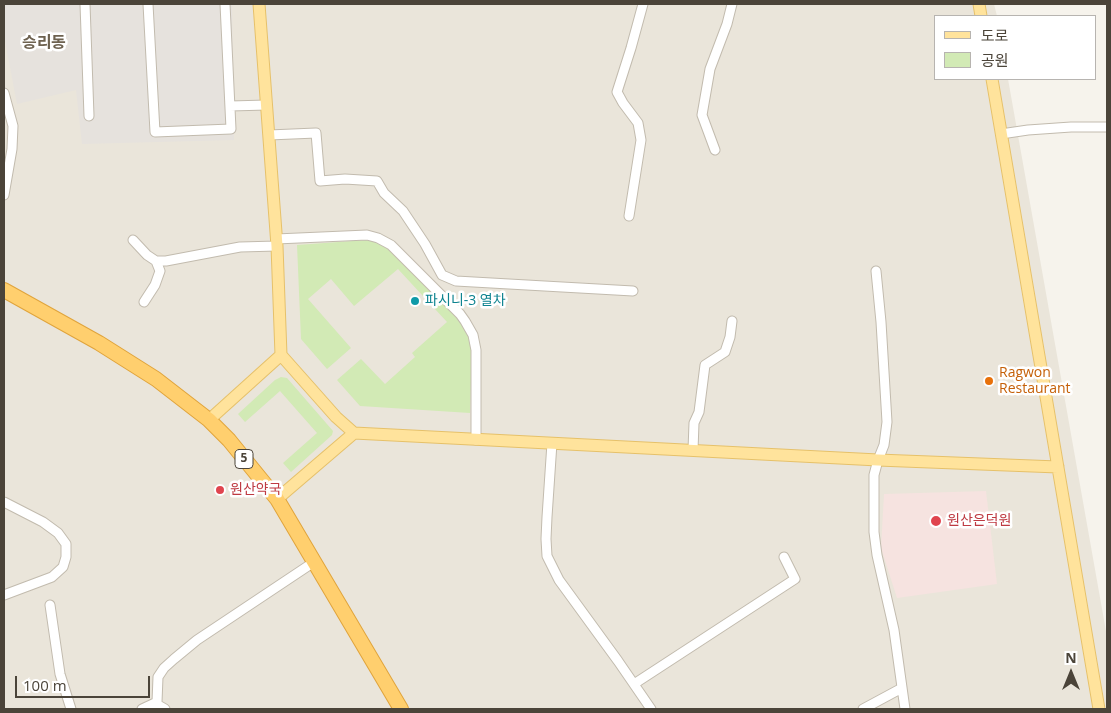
<!DOCTYPE html>
<meta charset="utf-8">
<style>
body{margin:0}
#map{position:relative;width:1111px;height:713px;overflow:hidden;background:#f6f3ec;font-family:"Open Sans","Noto Sans KR",sans-serif}
canvas{display:block}
.frame{position:absolute;inset:0;border:5px solid #4b4439;pointer-events:none}
.legend{position:absolute;left:934px;top:15px;width:162px;height:65px;box-sizing:border-box;background:#fff;border:1px solid #b7b4b0;margin:0;padding:6px 9px;list-style:none;font-size:15px;color:#4b4439}
.legend li{display:flex;align-items:center;gap:10px;height:25px}
.legend b{width:25px;border:1px solid #b7b4b0}
.north{position:absolute;left:1046px;top:648px;width:50px;height:50px;-webkit-text-stroke:4px #fff;paint-order:stroke;rotate:0deg;font-size:14px;font-weight:700;line-height:20px;text-align:center;color:#4b4439}
.north::after{content:'';display:block;margin:auto;width:18px;height:22px;background:#4b4439;clip-path:polygon(50% 0,100% 100%,50% 72%,0 100%)}
.scale{position:absolute;left:15px;top:676px;width:135px;height:22px;box-sizing:border-box;border:2px solid #4b4439;border-top:0;padding-left:6px;font-size:15px;line-height:18px;white-space:nowrap;color:#4b4439;-webkit-text-stroke:4px #fff;paint-order:stroke}
</style>
<div id="map">
<canvas width="1111" height="713"></canvas>
<div class="frame"></div>
<ul class="legend">
<li><b style="height:6px;background:#ffe39c"></b>도로</li>
<li><b style="height:14px;background:#d2eab5"></b>공원</li>
</ul>
<div class="north">N</div>
<div class="scale">100 m</div>
</div>
<script>
const c = document.querySelector('canvas').getContext('2d');
c.lineJoin = 'round';
function fill(path, color) {
  c.fillStyle = color;
  c.fill(path, 'evenodd');
}
function poly(rows) {
  const path = new Path2D();
  for (const r of rows) {
    path.moveTo(r[0], r[1]);
    for (let i = 2; i < r.length; i += 2) path.lineTo(r[i], r[i + 1]);
  }
  return path;
}
function stroke(path, color, width, dash) {
  c.strokeStyle = color;
  c.lineWidth = width;
  c.lineCap = dash ? 'butt' : 'round';
  c.setLineDash(dash || []);
  c.stroke(path);
}
function write(font, color, halo, rows, align = 'center') {
  c.font = font + ' "Open Sans","Noto Sans KR",sans-serif';
  c.lineWidth = 5;
  c.setLineDash([]);
  c.textBaseline = 'middle';
  c.strokeStyle = halo;
  c.fillStyle = color;
  for (const [text, x, y, turn = 0] of rows) {
    c.save();
    c.translate(x, y);
    c.rotate((+turn || 0) * Math.PI / 180);
    c.textAlign = isNaN(turn) ? turn : align;
    if (halo) c.strokeText(text, 0, 0);
    c.fillText(text, 0, 0);
    c.restore();
  }
}
const residential = poly([
 [4,4,994,4,997,16,935,16,935,79,1008,79,1107,637,1107,709,4,709]
]);
const industrial = poly([
 [4,4,232,4,234,140,82,144,76,90,17,104,4,36]
]);
const medical = poly([
 [986,491,997,584,897,598,881,548,884,494]
]);
const green = poly([
 [366,240,376,242,389,248,461,321,469,339,472,351,470,413,360,406,337,380,361,359,385,384,415,357,412,353,447,322,398,269,354,306,331,279,308,299,351,348,327,369,301,339,297,245],
 [281,377,287,378,333,431,332,435,291,472,283,463,317,433,280,391,245,422,238,414,275,380]
]);
const minor = poly([
 [85,4,89,116],
 [148,4,155,132,231,129,225,4],
 [4,93,13,126,12,149,4,195],
 [230,106,267,105],
 [1001,134,1028,130,1071,127,1107,127],
 [269,135,316,133,320,181,345,179,377,181,384,193,403,211,425,244,442,275,456,281,633,291],
 [715,150,702,115,710,69,727,24,732,4],
 [629,216,641,140,638,123,623,103,617,92,631,48,643,4],
 [276,239,367,235,378,238,391,245,460,314,465,321,473,335,476,350,476,440],
 [133,240,147,255,156,261,166,261,240,247,277,246],
 [876,271,881,322,887,422,884,445,878,460,874,475,874,532,877,555,894,630,905,709],
 [144,302,155,285,160,271,156,261],
 [552,443,547,517,546,539,547,556,559,580,618,661,651,709],
 [693,450,694,423,699,412,705,365,725,352,730,337,732,321],
 [4,502,43,522,58,533,66,544,66,557,63,567,52,577,4,595],
 [50,605,60,674,71,709],
 [634,684,795,579,784,557],
 [157,702,158,705,165,709],
 [142,709,157,702,158,677,164,668,174,659,197,640,314,562],
 [863,709,902,688]
]);
const major = poly([
 [259,4,277,246,281,355,336,417,354,433,878,460,1058,467],
 [979,4,981,16],
 [992,79,1099,709],
 [209,420,281,355],
 [277,499,354,433]
]);
const highway = poly([
 [4,290,99,343,156,379,209,420,229,440,277,499,401,709]
]);
const markers = [
 [415,301,5,"#0f9aa8"],
 [989,381,5,"#e8710a"],
 [220,490,5,"#e0444e"],
 [936,521,6,"#e0444e"]
];
const shields = [
 [244,459,18]
];
const shieldNames = [
 ["5",244,459]
];
const cultureNames = [
 ["파시니-3 열차",425,301]
];
const foodNames = [
 ["Ragwon",999,373],
 ["Restaurant",999,389]
];
const healthNames = [
 ["원산약국",230,490],
 ["원산은덕원",947,521]
];
const quarterNames = [
 ["승리동",44,43]
];
fill(residential, '#eae5da');
fill(industrial, '#e6e2dd');
fill(medical, '#f6e3e0');
fill(green, '#d2eab5');
stroke(minor, '#c2bbae', 11);
stroke(major, '#e6c16a', 13);
stroke(highway, '#e0a43c', 16);
stroke(minor, '#fff', 9);
stroke(major, '#ffe39c', 11);
stroke(highway, '#ffcf6e', 14);
for (const [x, y, r, color] of markers) {
  const dot = new Path2D();
  dot.arc(x, y, r, 0, 2 * Math.PI);
  c.fillStyle = color;
  c.fill(dot);
  stroke(dot, '#fff', 2);
}
for (const [x, y, w] of shields) {
  const box = new Path2D();
  box.roundRect(x - w / 2, y - 9.5, w, 19, 4);
  c.fillStyle = '#fff';
  c.fill(box);
  stroke(box, '#4b4439', 1);
}
write('bold 12px', '#4b4439', null, shieldNames);
write('14px', '#0d838f', '#fff', cultureNames, 'left');
write('14px', '#c56008', '#fff', foodNames, 'left');
write('14px', '#be3a42', '#fff', healthNames, 'left');
write('bold 16px', '#6e6250', '#fff', quarterNames);
</script>
